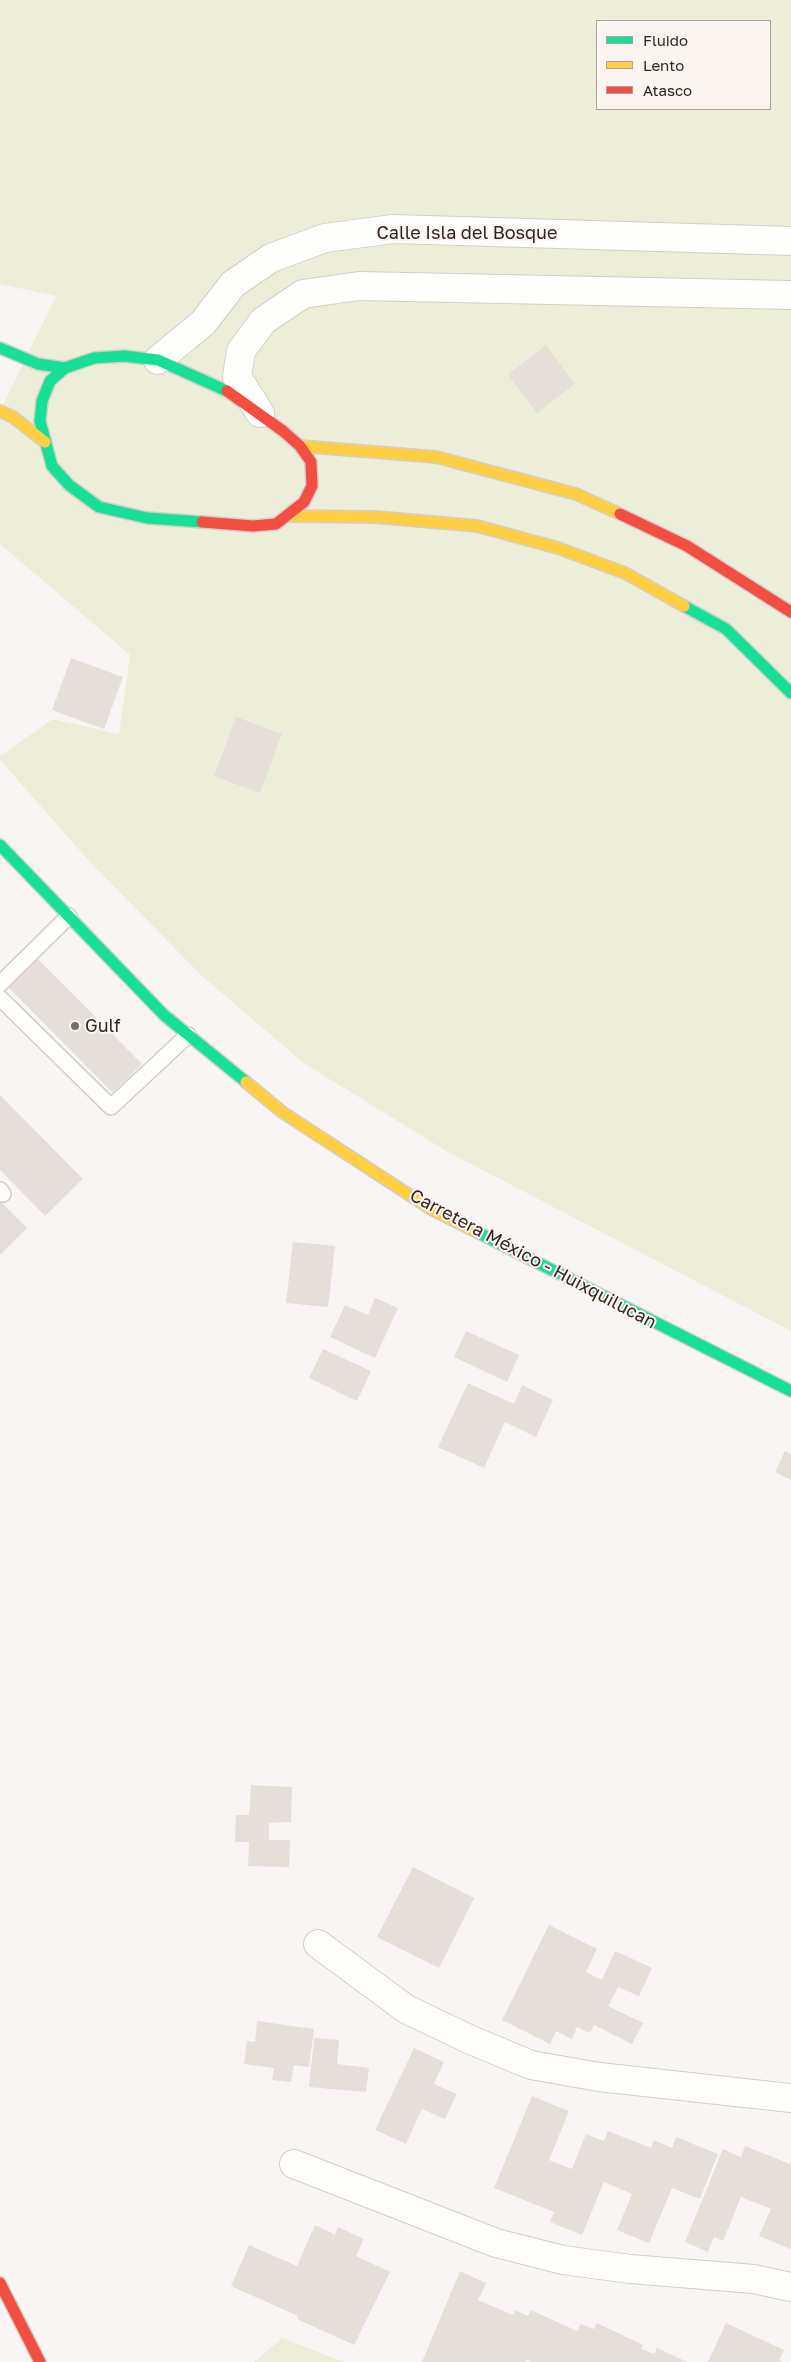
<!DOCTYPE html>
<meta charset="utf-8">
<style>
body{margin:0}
#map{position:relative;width:791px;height:2362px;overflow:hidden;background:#f9f5f4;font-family:"Golos Text",sans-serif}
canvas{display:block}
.legend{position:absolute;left:596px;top:20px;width:175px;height:90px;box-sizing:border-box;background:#fcf4f1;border:1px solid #aca19d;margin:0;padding:6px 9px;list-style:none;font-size:15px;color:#33241e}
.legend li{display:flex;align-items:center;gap:10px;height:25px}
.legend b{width:25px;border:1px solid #aca19d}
</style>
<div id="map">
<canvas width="791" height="2362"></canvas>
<ul class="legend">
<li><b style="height:6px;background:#16e098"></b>Fluido</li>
<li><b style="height:6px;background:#ffcf43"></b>Lento</li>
<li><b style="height:6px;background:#f24e42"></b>Atasco</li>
</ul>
</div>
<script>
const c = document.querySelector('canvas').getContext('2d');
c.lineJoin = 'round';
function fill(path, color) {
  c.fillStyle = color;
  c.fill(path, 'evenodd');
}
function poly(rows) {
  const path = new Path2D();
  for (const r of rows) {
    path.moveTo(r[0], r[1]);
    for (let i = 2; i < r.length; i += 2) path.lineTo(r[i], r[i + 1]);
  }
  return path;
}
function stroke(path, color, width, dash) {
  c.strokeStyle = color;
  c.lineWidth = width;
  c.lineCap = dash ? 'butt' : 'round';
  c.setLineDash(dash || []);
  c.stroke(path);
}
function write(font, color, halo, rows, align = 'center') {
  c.font = font + ' "Golos Text",sans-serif';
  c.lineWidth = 4;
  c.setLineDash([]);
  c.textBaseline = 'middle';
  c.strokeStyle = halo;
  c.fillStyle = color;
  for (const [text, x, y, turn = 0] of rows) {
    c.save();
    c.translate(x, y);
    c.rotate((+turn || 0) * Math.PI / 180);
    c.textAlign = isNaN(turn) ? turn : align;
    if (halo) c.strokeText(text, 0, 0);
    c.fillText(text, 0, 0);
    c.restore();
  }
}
const green = poly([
 [0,0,791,0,791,1331,448,1152,305,1064,202,976,90,862,0,760,0,756,53,719,119,734,130,655,0,544,0,411,56,296,0,284],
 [597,21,770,21,770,109,597,109],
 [282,2338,287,2340,344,2362,254,2362]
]);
const building = poly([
 [546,345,575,384,537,413,508,375],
 [71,658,123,677,104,729,52,710],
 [236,717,282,734,260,793,214,776],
 [37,958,142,1064,113,1093,8,987],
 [0,1095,83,1179,45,1216,0,1170],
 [0,1201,27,1228,0,1255],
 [293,1242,335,1246,328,1307,286,1303],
 [375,1298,398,1308,375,1358,330,1337,345,1305,368,1315],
 [466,1331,519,1355,507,1382,454,1357],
 [323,1349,371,1371,357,1401,309,1378],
 [468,1383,514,1404,522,1385,553,1400,536,1437,505,1422,484,1468,438,1447],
 [785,1451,791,1454,791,1480,775,1472],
 [251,1785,292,1787,291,1822,269,1823,269,1840,290,1840,289,1867,248,1866,249,1842,235,1842,236,1815,249,1815],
 [413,1867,474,1898,439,1968,377,1937],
 [549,1925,597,1949,586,1972,602,1980,615,1951,652,1968,639,1996,618,1987,608,2006,643,2023,632,2044,594,2025,590,2033,577,2027,572,2039,556,2031,550,2044,502,2020],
 [257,2021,314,2029,309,2067,294,2065,291,2082,272,2080,274,2068,244,2064,247,2041,255,2042],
 [314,2038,339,2040,337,2064,369,2068,366,2092,309,2087],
 [414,2048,444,2062,434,2084,457,2094,445,2119,422,2109,406,2144,375,2130],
 [532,2096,569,2111,549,2160,572,2169,586,2134,604,2141,608,2131,651,2148,654,2140,672,2148,676,2137,718,2154,700,2199,672,2188,649,2243,617,2230,632,2194,604,2182,582,2235,550,2222,554,2212,494,2188],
 [745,2146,790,2164,791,2161,791,2249,759,2236,771,2209,741,2197,723,2241,714,2237,708,2252,685,2242,723,2149,741,2157],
 [315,2225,334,2234,331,2244,338,2227,364,2239,356,2256,390,2272,354,2345,297,2319,298,2316,231,2286,249,2245,297,2266],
 [460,2271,486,2283,478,2300,513,2315,515,2310,528,2316,531,2310,577,2331,581,2324,594,2329,597,2323,643,2345,641,2349,654,2354,657,2348,687,2362,532,2362,527,2360,526,2362,422,2362],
 [726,2323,784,2350,779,2360,782,2362,708,2362]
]);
const lane = poly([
 [0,984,69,916],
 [0,998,111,1107,188,1035],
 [0,1190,3,1194]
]);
const street = poly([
 [158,360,203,323,233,284,271,258,325,238,393,229,791,241],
 [260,413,237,377,241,351,263,321,303,294,359,286,791,295],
 [318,1944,406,2009,471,2040,531,2065,599,2077,791,2098],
 [294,2164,496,2243,563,2260,630,2269,754,2279,791,2287]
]);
const fast = poly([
 [0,348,38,364,65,368,94,358,124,356,158,360,227,391],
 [65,368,50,381,42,401,40,421,52,466,69,485,99,507,147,518,202,522],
 [684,606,726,629,791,693],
 [0,845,164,1015,246,1082],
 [475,1231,791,1391]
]);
const slow = poly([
 [0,411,13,417,45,442],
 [300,446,436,457,576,494,620,514],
 [288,516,375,517,477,526,558,548,625,573,684,606],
 [246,1082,282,1112,431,1209,475,1231]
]);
const jam = poly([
 [620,514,687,546,791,612],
 [202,522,253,526,276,524,304,502,312,486,311,462,300,446,283,431,227,391],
 [0,2283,40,2362]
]);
const markers = [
 [75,1026,5,"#786d69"]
];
const streetNames = [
 ["Calle Isla del Bosque",467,233],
 ["Carretera México - Huixquilucan",533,1259,28]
];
const poiNames = [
 ["Gulf",85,1026]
];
fill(green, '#eceeda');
fill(building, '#e6ded9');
stroke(lane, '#d6cdc9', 18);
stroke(street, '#d6cdc9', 30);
stroke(fast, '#d6cdc9', 14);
stroke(slow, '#d6cdc9', 14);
stroke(jam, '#d6cdc9', 14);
stroke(lane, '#fefefd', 15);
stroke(street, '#fefefd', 28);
stroke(fast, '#16e098', 11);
stroke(slow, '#ffcf43', 11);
stroke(jam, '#f24e42', 11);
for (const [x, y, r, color] of markers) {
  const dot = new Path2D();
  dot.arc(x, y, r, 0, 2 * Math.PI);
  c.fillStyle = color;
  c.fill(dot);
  stroke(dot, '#fcf4f1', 2);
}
write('18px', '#33241e', '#fcf4f1', streetNames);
write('18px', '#33241e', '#fcf4f1', poiNames, 'left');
</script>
